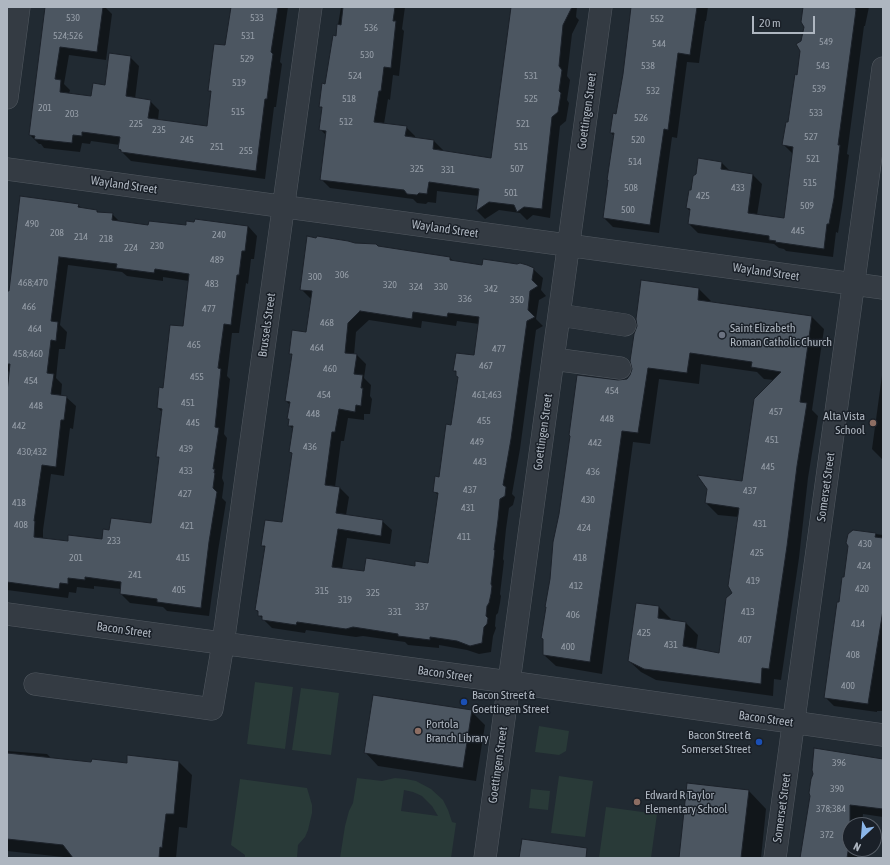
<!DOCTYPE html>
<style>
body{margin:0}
#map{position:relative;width:890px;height:865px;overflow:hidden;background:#212a32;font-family:"Asap Condensed",sans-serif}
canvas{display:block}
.frame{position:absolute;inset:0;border:8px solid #aeb6c0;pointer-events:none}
.north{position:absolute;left:842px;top:817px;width:40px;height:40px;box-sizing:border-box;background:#1a2028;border:1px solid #555c65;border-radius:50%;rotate:206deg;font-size:11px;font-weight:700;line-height:16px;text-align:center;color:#aeb6c0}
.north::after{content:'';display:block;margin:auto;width:14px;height:18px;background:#8bb6e9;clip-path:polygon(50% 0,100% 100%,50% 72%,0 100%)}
.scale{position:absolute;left:752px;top:16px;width:63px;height:18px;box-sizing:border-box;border:2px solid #aeb6c0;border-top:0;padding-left:5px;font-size:12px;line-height:14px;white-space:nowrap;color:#aeb6c0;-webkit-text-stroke:3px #1a2028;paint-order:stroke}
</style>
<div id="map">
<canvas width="890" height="865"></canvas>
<div class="frame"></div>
<div class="north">N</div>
<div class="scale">20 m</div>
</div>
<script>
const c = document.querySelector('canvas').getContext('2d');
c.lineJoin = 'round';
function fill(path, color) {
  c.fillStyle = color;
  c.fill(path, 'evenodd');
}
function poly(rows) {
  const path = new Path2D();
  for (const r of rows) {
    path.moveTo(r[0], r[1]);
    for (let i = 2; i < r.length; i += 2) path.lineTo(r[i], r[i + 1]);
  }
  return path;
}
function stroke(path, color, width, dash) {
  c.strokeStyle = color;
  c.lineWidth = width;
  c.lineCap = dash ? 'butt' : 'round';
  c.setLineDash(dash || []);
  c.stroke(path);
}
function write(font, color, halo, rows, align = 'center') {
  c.font = font + ' "Asap Condensed",sans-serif';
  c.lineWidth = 3;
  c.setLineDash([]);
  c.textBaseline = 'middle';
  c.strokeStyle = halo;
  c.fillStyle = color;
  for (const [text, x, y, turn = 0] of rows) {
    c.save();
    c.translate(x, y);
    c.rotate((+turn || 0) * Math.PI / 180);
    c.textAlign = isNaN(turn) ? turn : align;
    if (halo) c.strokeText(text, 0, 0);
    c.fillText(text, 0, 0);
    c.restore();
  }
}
const green = poly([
 [255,682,293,687,285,749,247,744],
 [301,688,339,693,331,755,292,750],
 [539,726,569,731,566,751,559,755,535,752],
 [559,776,593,781,585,837,551,833],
 [357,778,382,781,395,778,406,779,416,781,431,789,443,800,448,810,452,822,456,823,451,858,340,858,345,826,349,811,353,803],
 [404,790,413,792,422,796,432,806,438,816,401,811],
 [240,779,307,788,312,805,312,813,308,830,305,837,298,845,297,858,245,858,245,855,231,845],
 [531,789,550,791,548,810,529,808],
 [606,807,657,814,651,858,599,858]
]);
const shadow = poly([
 [45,7,105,7,112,14,106,60,69,55,64,84,70,90,69,94,92,98,105,86,130,57,139,66,135,99,150,101,159,110,158,120,208,127,212,94,209,90,226,46,231,11,230,10,230,7,288,7,280,62,282,64,279,85,276,107,274,107,265,179,131,161,119,149,120,145,91,141,90,144,82,143,80,152,44,148,41,144,39,144,30,135,42,43],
 [341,7,405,7,402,29,404,31,399,76,393,75,390,100,388,99,384,124,406,127,415,136,415,139,434,141,443,150,443,151,492,159,512,10,509,7,577,7,576,17,579,20,572,34,567,76,570,80,567,100,569,103,566,121,560,126,550,218,533,215,527,220,520,213,499,210,485,219,477,211,479,196,437,191,436,203,428,202,426,204,417,203,413,199,330,188,321,179,327,136,320,129,323,109,320,106,326,85,336,37],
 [637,7,708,7,706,21,705,21,699,63,687,62,677,138,672,137,659,233,613,227,604,218,609,181,608,180,614,136,611,133,616,115],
 [806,7,869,7,865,26,864,26,847,154,849,155,842,208,838,233,836,232,833,257,786,251,784,249,779,248,774,244,698,233,689,224,690,211,687,208,696,174,699,160,722,163,730,171,753,175,762,184,757,215,785,219,793,154,784,145,798,76],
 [78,205,82,209,97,211,99,213,112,214,120,222,149,226,248,226,257,236,254,259,251,259,248,284,246,283,239,333,232,333,227,376,230,379,224,434,227,438,222,478,224,483,222,498,226,502,218,551,209,616,167,611,163,607,130,603,121,594,121,589,94,586,94,589,77,587,76,593,69,592,68,598,7,590,7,400,10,372,7,371,7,295],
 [68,265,122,272,127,276,163,281,163,277,189,281,184,328,158,408,162,412,157,456,159,459,151,524,110,531,103,540,68,542,43,539,43,530,51,474,64,476,70,428,73,429,76,406,66,397,61,396,62,384,56,378,59,349,65,349,67,332,60,325],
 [377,247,450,258,454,262,483,266,533,269,543,278,541,290,546,296,539,300,536,319,543,326,536,330,520,449,512,494,515,497,513,505,509,508,506,529,503,559,504,561,500,594,501,596,500,603,498,613,496,615,495,626,496,628,493,636,491,652,479,654,467,650,439,645,439,648,408,645,405,642,363,636,356,637,306,630,305,633,272,628,259,615,259,613,256,610,265,548,262,545,283,523,293,454,291,452,294,430,289,425,290,405,286,401,293,356,290,353,306,333,311,299,301,289],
 [369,320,421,328,422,321,456,326,457,321,479,324,475,356,454,371,457,373,457,376,459,378,452,426,440,478,434,491,439,496,429,564,416,567,365,572,342,569,347,538,390,544,392,530,382,521,346,515,349,497,340,488,335,487,341,441,344,441,348,418,364,420,364,414,370,414,372,399,370,396,371,385,364,378,366,364,357,355,354,355,356,332],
 [699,289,711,301,710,303,812,317,824,329,812,410,818,416,808,478,799,558,781,680,774,679,773,696,656,680,641,672,629,661,659,607,671,619,670,621,686,623,698,635,696,650,720,654,733,593,739,517,718,515,706,503,743,482,774,380,764,379,757,372,701,364,699,384,659,379,650,444,633,442,602,674,556,666,544,655,547,608,546,607,618,381,628,380],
 [883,368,883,460,872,449],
 [853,531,883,535,883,711,877,711,877,712,834,706,825,697,839,604],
 [471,711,485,725,476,781,378,766,365,752],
 [7,751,47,754,51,758,92,763,127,764,179,762,192,775,187,828,179,827,176,858,73,858,7,851],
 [883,760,883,817,863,814,862,825,850,825,850,849,859,849,857,858,800,858],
 [749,791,766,809,761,858,680,858]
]);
const building = poly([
 [45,7,103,7,97,52,60,47,55,79,61,80,60,92,91,96,93,83,105,85,109,53,131,56,126,96,151,100,148,118,207,126,211,91,208,91,214,44,225,45,231,7,278,7,271,52,273,54,270,75,267,99,265,99,256,171,121,152,121,150,118,149,120,137,82,132,82,136,73,135,72,143,34,139,35,136,29,135,45,7],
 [343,7,395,7,393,21,396,21,391,68,384,67,381,91,379,91,374,122,407,126,405,136,434,140,433,149,491,158,511,7,572,7,563,25,559,66,562,70,559,91,561,93,558,112,552,117,542,209,524,207,517,212,514,205,489,202,476,211,479,189,429,182,427,194,419,193,417,195,407,194,404,190,320,180,326,131,319,130,322,107,319,107,322,83,325,84,333,35,336,36,337,24,341,25,343,7],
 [631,7,697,7,690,55,678,53,668,130,664,129,650,225,603,218,608,180,607,180,614,133,610,133,613,113,616,114,623,74,631,7],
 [803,7,855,7,856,10,838,145,840,145,834,198,829,224,827,224,824,249,775,242,776,241,769,240,769,236,688,224,690,209,686,208,689,190,691,190,693,176,696,174,698,158,722,162,721,169,753,174,748,213,784,218,793,147,782,145,786,122,788,122,795,74,797,75,800,51,796,44,801,41,804,27,801,22,803,7],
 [20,196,79,204,78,207,97,210,97,212,113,213,112,220,148,225,149,221,186,225,186,221,194,222,195,219,248,226,245,251,242,251,239,275,237,275,231,325,224,324,218,368,221,369,215,427,219,428,213,469,215,469,214,473,215,473,213,488,217,492,209,542,201,608,157,602,157,599,120,594,121,582,85,577,85,580,68,578,68,584,60,583,59,589,7,582,7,392,10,364,7,364,7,291,9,291,20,196],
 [59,257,117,264,116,268,154,273,155,269,189,274,183,326,170,325,163,388,159,387,157,408,162,409,156,457,159,457,151,523,111,518,109,530,103,529,102,539,68,535,68,541,34,537,35,521,34,521,42,465,56,467,61,420,64,420,67,396,51,394,54,374,47,373,51,340,56,341,58,322,51,321,59,257],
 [307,236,316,238,317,236,348,241,355,243,376,244,378,246,450,257,450,260,482,265,483,259,517,264,520,263,527,265,534,268,532,280,538,286,530,291,528,310,535,317,527,321,511,439,503,485,506,487,505,496,500,499,498,520,494,550,495,550,491,584,492,586,491,594,489,603,487,606,486,616,488,618,487,624,484,627,482,643,470,646,457,641,430,637,430,640,398,636,398,634,353,627,346,629,297,622,296,625,262,620,262,616,258,616,258,611,255,610,265,546,261,546,265,520,282,522,292,453,289,452,293,426,288,426,289,419,287,419,290,402,285,401,292,354,289,354,292,330,306,332,312,291,300,290,307,236],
 [360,311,412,319,413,312,447,317,448,313,479,317,474,355,456,353,453,371,456,371,456,376,458,377,454,405,451,425,446,424,439,477,435,476,433,492,438,493,428,563,415,561,415,566,366,558,364,571,332,567,338,529,381,536,383,520,336,513,340,487,325,485,332,432,335,432,339,409,355,412,356,405,361,406,363,388,361,388,363,375,354,374,357,354,345,353,348,323,360,311],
 [641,280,699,288,698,300,812,316,800,402,807,403,797,466,787,546,769,669,762,668,761,684,644,669,628,661,636,603,659,606,658,618,686,622,683,646,719,653,726,598,732,593,728,586,739,508,705,503,707,489,697,475,742,481,754,399,781,372,751,367,752,362,690,353,687,373,648,368,638,433,622,431,590,662,543,655,543,639,541,638,546,607,545,607,550,579,553,542,559,514,570,436,569,435,577,375,618,380,627,379,630,375,632,369,630,361,634,334,637,326,636,319,641,280],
 [853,530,876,533,875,537,883,538,883,610,868,704,824,698,837,602,839,602,842,577,844,577,848,546,846,543,848,534,853,530],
 [373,695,472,710,463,768,364,753,373,695],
 [814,748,883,759,883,809,850,805,850,839,847,858,800,858,810,796,809,793,811,779,813,774,812,770,814,748],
 [7,753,91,762,92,759,127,763,127,755,179,761,174,814,166,814,162,848,160,847,159,858,73,858,63,845,7,839,7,753],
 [687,783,749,790,741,858,679,858,687,783],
 [522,839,587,848,586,858,519,858,522,839]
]);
const minor = poly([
 [7,98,19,7],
 [7,169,883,288],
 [559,315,625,325],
 [553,359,620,368],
 [7,614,509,682,883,735],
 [35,684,212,709,223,644,311,7],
 [485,858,601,7],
 [775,858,883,68]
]);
const markers = [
 [722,335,4,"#6b7280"],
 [873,423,4,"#8d6e63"],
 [464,702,4,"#1a4fb4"],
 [418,731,4,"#8d6e63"],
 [759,742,4,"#1a4fb4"],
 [637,802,4,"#8d6e63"]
];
const numberNames = [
 ["530",73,18],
 ["533",257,18],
 ["552",657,19],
 ["536",371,28],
 ["524;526",68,36],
 ["531",248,36],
 ["549",826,42],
 ["544",659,44],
 ["530",367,55],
 ["529",247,59],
 ["538",648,66],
 ["543",823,66],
 ["524",355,76],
 ["531",531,76],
 ["519",239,83],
 ["539",819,89],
 ["532",653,91],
 ["518",349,99],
 ["525",531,99],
 ["201",45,108],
 ["515",238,112],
 ["533",816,113],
 ["203",72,114],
 ["526",641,118],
 ["512",346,122],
 ["225",136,124],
 ["521",523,124],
 ["235",159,130],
 ["527",811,137],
 ["245",187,140],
 ["520",638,140],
 ["251",217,147],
 ["515",521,147],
 ["255",246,151],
 ["521",813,159],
 ["514",635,162],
 ["325",417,169],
 ["507",517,169],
 ["331",448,170],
 ["515",810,183],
 ["508",631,188],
 ["433",738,188],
 ["501",511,193],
 ["425",703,196],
 ["509",807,206],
 ["500",628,210],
 ["490",32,224],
 ["445",798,231],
 ["208",57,233],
 ["240",219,235],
 ["214",81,237],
 ["218",106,239],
 ["230",157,246],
 ["224",131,248],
 ["489",217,260],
 ["306",342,275],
 ["300",315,277],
 ["468;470",33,283],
 ["483",212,284],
 ["320",390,285],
 ["324",416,287],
 ["330",441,287],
 ["342",491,289],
 ["336",465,299],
 ["350",517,300],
 ["466",29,307],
 ["477",209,309],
 ["468",327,323],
 ["464",35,329],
 ["465",194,345],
 ["464",317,348],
 ["477",499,349],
 ["458;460",28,354],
 ["467",486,366],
 ["460",330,369],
 ["455",197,377],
 ["454",31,381],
 ["454",612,391],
 ["454",324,395],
 ["461;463",487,395],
 ["451",188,403],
 ["448",36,406],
 ["457",776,412],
 ["448",313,414],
 ["448",607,419],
 ["455",484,421],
 ["445",193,423],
 ["442",19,426],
 ["451",772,440],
 ["449",477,442],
 ["442",595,443],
 ["436",310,447],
 ["439",186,449],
 ["430;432",32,452],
 ["443",480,462],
 ["445",768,467],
 ["433",186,471],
 ["436",593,472],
 ["437",470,490],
 ["437",750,491],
 ["427",185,494],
 ["430",588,500],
 ["418",19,503],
 ["431",468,508],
 ["431",760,524],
 ["408",21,525],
 ["421",187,526],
 ["424",584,528],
 ["411",464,537],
 ["233",114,541],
 ["430",865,544],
 ["425",757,553],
 ["201",76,558],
 ["415",183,558],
 ["418",580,558],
 ["424",864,566],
 ["241",135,575],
 ["419",753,581],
 ["412",576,586],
 ["420",862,589],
 ["405",179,590],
 ["315",322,591],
 ["325",373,593],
 ["319",345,600],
 ["337",422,607],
 ["331",395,612],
 ["413",748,612],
 ["406",573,615],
 ["414",858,624],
 ["425",644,633],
 ["407",745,640],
 ["431",671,645],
 ["400",568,647],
 ["408",853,655],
 ["400",848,686],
 ["396",839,763],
 ["390",837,789],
 ["378;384",831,809],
 ["372",827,835]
];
const streetNames = [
 ["Goettingen Street",587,111,-82],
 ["Wayland Street",124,185,8],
 ["Wayland Street",445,229,8],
 ["Wayland Street",766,272,8],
 ["Brussels Street",267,325,-82],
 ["Goettingen Street",543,432,-82],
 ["Somerset Street",826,487,-82],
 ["Bacon Street",124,630,8],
 ["Bacon Street",445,674,8],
 ["Bacon Street",766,719,8],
 ["Goettingen Street",498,765,-82],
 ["Somerset Street",782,808,-82]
];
const poiNames = [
 ["Saint Elizabeth",730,328],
 ["Roman Catholic Church",730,342],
 ["Alta Vista",865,416,"right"],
 ["School",865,430,"right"],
 ["Bacon Street &",472,695],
 ["Goettingen Street",472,709],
 ["Portola",426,724],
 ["Branch Library",426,738],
 ["Bacon Street &",751,735,"right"],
 ["Somerset Street",751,749,"right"],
 ["Edward R Taylor",645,795],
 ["Elementary School",645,809]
];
fill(green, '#293a38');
fill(shadow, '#0007');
fill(building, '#4c5661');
stroke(building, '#1c222a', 1);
stroke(minor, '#525961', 23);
stroke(minor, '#343b43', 22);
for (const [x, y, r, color] of markers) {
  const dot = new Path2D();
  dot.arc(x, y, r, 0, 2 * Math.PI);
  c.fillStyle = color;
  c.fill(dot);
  stroke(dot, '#1a2028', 1.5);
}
write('10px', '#969ea8', null, numberNames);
write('12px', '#aeb6c0', '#1a2028', streetNames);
write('12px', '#aeb6c0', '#1a2028', poiNames, 'left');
</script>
